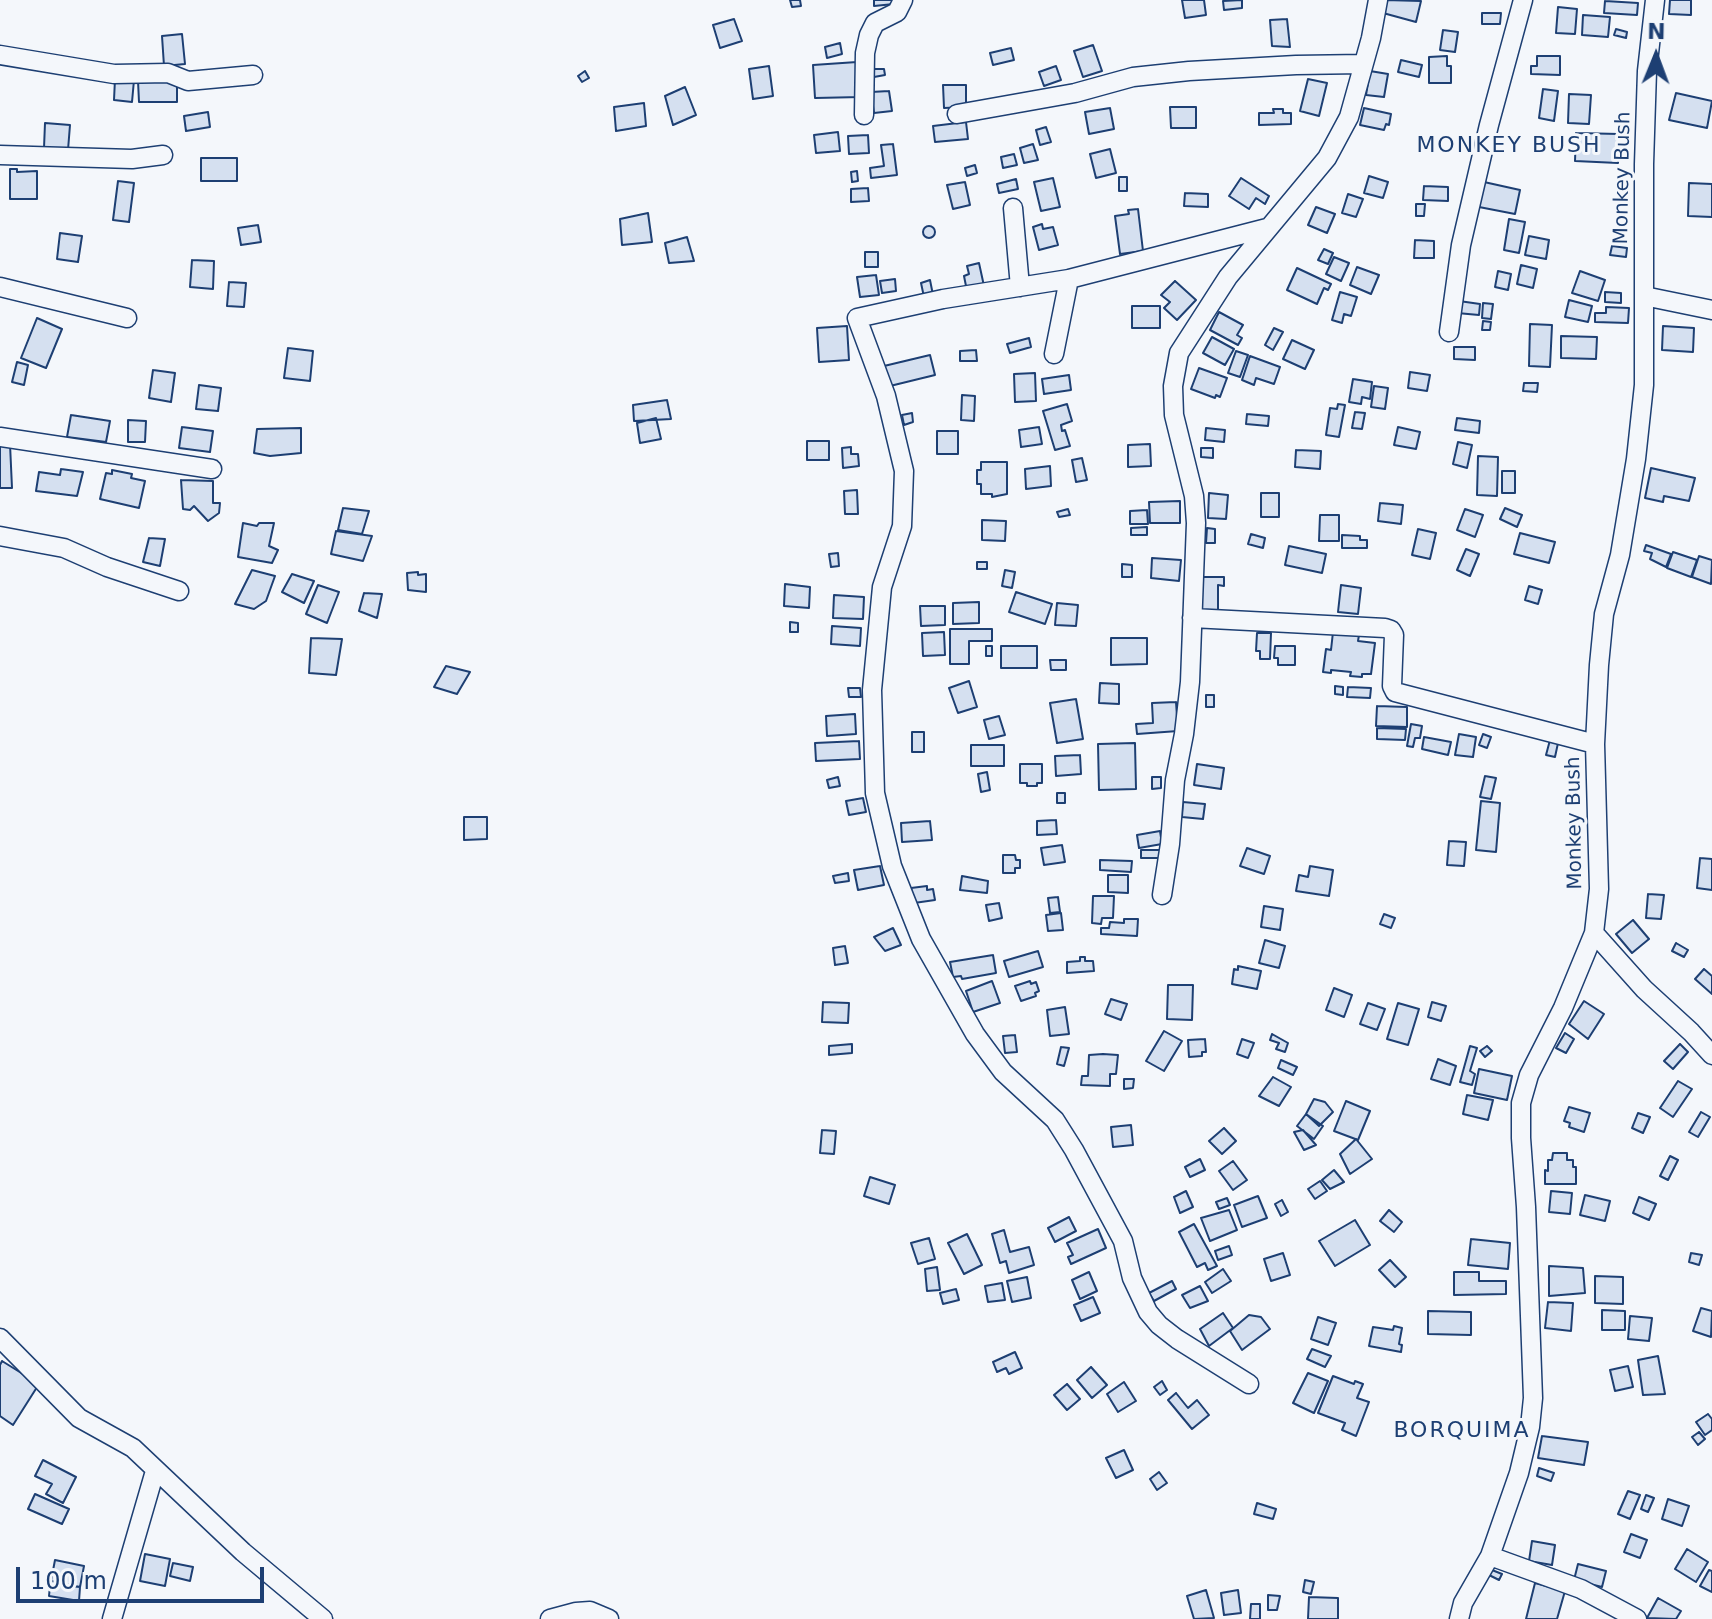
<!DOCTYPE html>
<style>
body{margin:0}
#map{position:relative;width:1712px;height:1619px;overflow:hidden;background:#f4f7fb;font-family:"DejaVu Sans",sans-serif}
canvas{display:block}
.north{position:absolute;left:1616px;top:16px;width:80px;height:80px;-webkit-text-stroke:6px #f4f7fb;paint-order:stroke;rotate:1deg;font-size:22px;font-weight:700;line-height:32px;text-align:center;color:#1d3f73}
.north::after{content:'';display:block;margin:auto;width:28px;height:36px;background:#1d3f73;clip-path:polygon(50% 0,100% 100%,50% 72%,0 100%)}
.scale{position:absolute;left:16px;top:1567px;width:248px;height:36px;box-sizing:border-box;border:4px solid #1d3f73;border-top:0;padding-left:10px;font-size:24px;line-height:28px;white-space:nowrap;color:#1d3f73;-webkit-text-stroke:6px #f4f7fb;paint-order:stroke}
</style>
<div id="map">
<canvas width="1712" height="1619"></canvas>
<div class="north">N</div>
<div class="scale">100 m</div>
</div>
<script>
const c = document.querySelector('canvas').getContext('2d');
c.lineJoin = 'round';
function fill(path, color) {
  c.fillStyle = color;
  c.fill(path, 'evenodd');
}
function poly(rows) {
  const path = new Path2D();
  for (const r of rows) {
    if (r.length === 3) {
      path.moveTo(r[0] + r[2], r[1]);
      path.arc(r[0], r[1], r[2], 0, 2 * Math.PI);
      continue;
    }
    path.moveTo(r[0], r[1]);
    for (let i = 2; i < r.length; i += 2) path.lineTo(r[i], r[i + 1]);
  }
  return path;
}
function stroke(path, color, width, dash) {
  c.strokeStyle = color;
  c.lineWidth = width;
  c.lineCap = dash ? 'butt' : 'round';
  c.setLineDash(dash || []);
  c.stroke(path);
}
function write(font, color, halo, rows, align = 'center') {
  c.font = font + ' "DejaVu Sans",sans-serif';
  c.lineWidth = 6;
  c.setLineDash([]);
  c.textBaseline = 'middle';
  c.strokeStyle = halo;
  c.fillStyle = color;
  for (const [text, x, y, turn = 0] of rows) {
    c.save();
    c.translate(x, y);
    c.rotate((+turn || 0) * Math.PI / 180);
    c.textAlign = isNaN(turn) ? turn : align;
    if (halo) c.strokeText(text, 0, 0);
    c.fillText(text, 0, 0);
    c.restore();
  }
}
const building = poly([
 [790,0,800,0,801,6,792,7,790,0],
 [874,0,894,0,894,4,874,6,874,0],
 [1182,0,1204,0,1206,15,1185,18,1182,0],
 [1242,0,1242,8,1224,10,1223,1,1242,0],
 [1385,0,1421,1,1416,22,1383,13,1385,0],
 [1670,0,1691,0,1691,15,1669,14,1670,0],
 [1605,1,1638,3,1637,15,1604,13,1605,1],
 [1558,7,1577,9,1575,34,1556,33,1558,7],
 [1482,13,1501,13,1500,24,1482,24,1482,13],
 [1583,15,1610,17,1608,37,1582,35,1583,15],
 [734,19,742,41,720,48,713,25,734,19],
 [1287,19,1290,47,1272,46,1270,20,1287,19],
 [1616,29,1627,32,1626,38,1614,35,1616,29],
 [1443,30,1458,32,1455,52,1440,50,1443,30],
 [182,34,185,64,164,66,162,36,182,34],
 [840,43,842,54,827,58,825,47,840,43],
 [1093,45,1102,71,1083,77,1074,51,1093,45],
 [1011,48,1014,60,993,65,990,53,1011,48],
 [1447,56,1447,66,1451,66,1451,83,1429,83,1429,57,1447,56],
 [1537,56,1560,56,1560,75,1531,74,1531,66,1537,66,1537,56],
 [1401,60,1422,65,1419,77,1398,72,1401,60],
 [857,62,861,97,815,98,813,65,857,62],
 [769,66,773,96,753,99,749,69,769,66],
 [1056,66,1061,80,1044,86,1039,72,1056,66],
 [873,69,884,69,885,75,874,77,873,69],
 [585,71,589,78,582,82,578,76,585,71],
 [1370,71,1388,74,1384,97,1366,95,1370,71],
 [115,79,134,80,132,102,114,100,115,79],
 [1308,79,1327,83,1319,116,1300,111,1308,79],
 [138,81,177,81,177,102,139,102,138,81],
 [943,85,966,85,966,107,944,108,943,85],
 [685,87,696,115,673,125,665,96,685,87],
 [1543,89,1558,91,1554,121,1539,118,1543,89],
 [889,91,892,111,874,113,871,92,889,91],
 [1676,93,1712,101,1707,128,1669,120,1676,93],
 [1569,94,1591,95,1589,124,1568,123,1569,94],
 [644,103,646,126,616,131,614,107,644,103],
 [1170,107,1196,107,1196,128,1171,128,1170,107],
 [1110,108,1114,129,1089,134,1085,112,1110,108],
 [1364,108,1391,114,1389,125,1386,124,1384,130,1360,125,1364,108],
 [1273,109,1283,109,1283,113,1291,113,1291,124,1259,125,1259,113,1274,113,1273,109],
 [208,112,210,127,186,131,184,116,208,112],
 [966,122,968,139,935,142,933,126,966,122],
 [45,123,70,125,68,150,44,148,45,123],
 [1046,127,1051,142,1040,145,1036,130,1046,127],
 [838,132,840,151,816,153,814,135,838,132],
 [1576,133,1619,134,1618,163,1575,161,1576,133],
 [868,135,869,153,849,154,848,136,868,135],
 [893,144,897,175,871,178,870,168,884,166,881,145,893,144],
 [1033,144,1038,160,1024,163,1020,148,1033,144],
 [1110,149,1116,173,1096,178,1090,154,1110,149],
 [1014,154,1017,165,1003,168,1001,157,1014,154],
 [201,158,237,158,237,181,201,181,201,158],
 [975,165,977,173,967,176,965,168,975,165],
 [10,169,17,169,17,172,37,171,37,199,10,199,10,169],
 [857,171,858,181,852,182,851,172,857,171],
 [1369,176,1388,182,1383,198,1364,193,1369,176],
 [1119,177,1127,177,1127,191,1119,191,1119,177],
 [1053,178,1060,207,1041,211,1034,182,1053,178],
 [1241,178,1269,196,1265,204,1256,198,1249,209,1229,196,1241,178],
 [1016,179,1018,189,999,193,997,184,1016,179],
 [118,181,134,183,129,222,113,220,118,181],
 [965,182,970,205,953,209,947,185,965,182],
 [1484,182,1520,190,1515,214,1479,207,1484,182],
 [1689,183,1712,184,1712,217,1688,216,1689,183],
 [1424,186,1448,187,1448,201,1423,200,1424,186],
 [868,188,869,201,851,202,851,189,868,188],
 [1185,193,1208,194,1208,207,1184,206,1185,193],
 [1348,194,1363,199,1356,217,1342,213,1348,194],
 [1416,204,1425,204,1424,216,1416,216,1416,204],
 [1316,207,1335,214,1327,233,1308,225,1316,207],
 [1138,209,1143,251,1120,254,1115,216,1129,214,1128,210,1138,209],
 [648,213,652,242,622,245,620,219,648,213],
 [1509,219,1525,222,1519,253,1504,250,1509,219],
 [1042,224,1043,229,1053,227,1058,245,1039,250,1033,227,1042,224],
 [258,225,261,242,241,245,238,228,258,225],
 [929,232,6],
 [60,233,82,236,78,262,57,259,60,233],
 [1529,236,1549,240,1546,259,1525,255,1529,236],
 [687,237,694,261,669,263,665,243,687,237],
 [1415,240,1434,241,1434,258,1414,258,1415,240],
 [1612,246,1627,248,1626,257,1610,255,1612,246],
 [1324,249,1333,253,1328,264,1318,260,1324,249],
 [865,252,878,252,878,267,865,267,865,252],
 [1334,257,1349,263,1341,281,1326,274,1334,257],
 [192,260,214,261,213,289,190,287,192,260],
 [979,263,984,286,967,291,964,276,969,274,967,266,979,263],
 [1521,265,1537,269,1533,288,1517,284,1521,265],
 [1357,267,1379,275,1371,294,1350,285,1357,267],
 [1297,268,1331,284,1328,290,1324,288,1317,304,1287,290,1297,268],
 [1498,271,1511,274,1508,290,1495,287,1498,271],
 [1580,271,1605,280,1598,301,1572,293,1580,271],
 [876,275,879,295,860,297,857,277,876,275],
 [895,279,896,291,882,293,880,281,895,279],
 [930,280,933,295,924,297,921,283,930,280],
 [1175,281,1196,300,1177,320,1164,308,1170,302,1161,295,1175,281],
 [229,282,246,283,244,307,227,306,229,282],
 [1340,292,1357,297,1351,316,1344,314,1342,323,1332,320,1340,292],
 [1605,292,1621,293,1621,303,1605,302,1605,292],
 [1569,300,1592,306,1588,322,1565,317,1569,300],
 [1459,301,1480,304,1479,315,1457,313,1459,301],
 [1483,303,1493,304,1491,319,1482,318,1483,303],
 [1132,306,1160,306,1160,328,1132,328,1132,306],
 [1606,307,1629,308,1628,323,1595,322,1595,313,1606,313,1606,307],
 [1219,312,1243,325,1237,335,1242,338,1238,345,1210,330,1219,312],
 [37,318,62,329,46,368,21,358,37,318],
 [1483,321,1491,322,1490,330,1482,330,1483,321],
 [1530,324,1552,325,1550,367,1529,366,1530,324],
 [847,326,849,360,819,362,817,328,847,326],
 [1663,326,1694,328,1693,352,1662,350,1663,326],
 [1274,328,1283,332,1273,350,1265,345,1274,328],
 [1561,336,1597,337,1596,359,1561,358,1561,336],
 [1212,337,1234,349,1225,365,1203,353,1212,337],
 [1029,338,1031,347,1010,353,1007,344,1029,338],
 [1292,340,1314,350,1305,369,1283,359,1292,340],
 [1454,347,1475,347,1475,360,1454,359,1454,347],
 [288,348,313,351,310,381,284,378,288,348],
 [976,350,977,361,960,361,960,351,976,350],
 [1236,351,1248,355,1240,377,1228,373,1236,351],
 [930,355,935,375,890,386,884,366,930,355],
 [1250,356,1280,367,1274,384,1256,378,1254,385,1242,380,1250,356],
 [17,362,28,365,24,385,12,382,17,362],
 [1199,368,1227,378,1220,397,1216,395,1215,398,1191,389,1199,368],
 [153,370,175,373,171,402,149,398,153,370],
 [1410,372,1430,375,1427,391,1408,388,1410,372],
 [1035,373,1036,401,1015,402,1014,374,1035,373],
 [1069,375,1071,390,1044,394,1042,379,1069,375],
 [1353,379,1372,382,1370,399,1362,397,1361,404,1349,402,1353,379],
 [1524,383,1538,383,1537,392,1523,391,1524,383],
 [199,385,221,388,218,411,196,409,199,385],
 [1374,386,1388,388,1385,409,1371,407,1374,386],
 [962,395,975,396,974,421,961,420,962,395],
 [667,400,671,419,634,421,633,405,667,400],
 [1067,404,1072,421,1061,425,1062,431,1065,430,1070,446,1055,450,1043,411,1067,404],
 [1338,404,1345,405,1339,437,1326,435,1330,408,1337,409,1338,404],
 [1355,412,1365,413,1362,429,1352,428,1355,412],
 [912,413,913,422,904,425,902,415,912,413],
 [1247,414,1269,416,1268,426,1246,424,1247,414],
 [71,415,110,421,106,442,67,437,71,415],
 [656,418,661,439,640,443,637,423,656,418],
 [1457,418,1480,421,1479,433,1455,430,1457,418],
 [128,420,146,421,145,442,128,442,128,420],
 [182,427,213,431,210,452,179,448,182,427],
 [1039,427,1042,444,1021,447,1019,430,1039,427],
 [1398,427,1420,432,1416,449,1394,445,1398,427],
 [301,428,301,453,270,456,254,453,257,429,301,428],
 [1206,428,1225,430,1224,442,1205,440,1206,428],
 [937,431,958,431,958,454,937,454,937,431],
 [807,441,829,441,829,460,807,460,807,441],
 [1458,442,1472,445,1467,468,1453,464,1458,442],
 [10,444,12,488,0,488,0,445,10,444],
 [1150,444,1151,466,1128,467,1128,445,1150,444],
 [851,447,851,454,858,454,859,466,843,468,842,448,851,447],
 [1201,448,1213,448,1213,458,1201,457,1201,448],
 [1296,450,1321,451,1320,469,1295,467,1296,450],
 [1478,456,1498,457,1497,496,1477,495,1478,456],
 [1082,458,1087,480,1076,482,1072,460,1082,458],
 [981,462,1007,462,1007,494,992,497,992,494,981,494,981,484,977,484,977,470,981,470,981,462],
 [1050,466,1051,486,1026,489,1025,469,1050,466],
 [1651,468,1695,478,1689,501,1664,496,1663,502,1645,498,1651,468],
 [61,469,83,472,77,496,36,491,39,472,60,475,61,469],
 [112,470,132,474,131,478,145,481,139,508,100,499,106,473,112,474,112,470],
 [1502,471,1515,471,1515,493,1502,493,1502,471],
 [181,480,213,481,213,503,220,503,219,513,208,521,194,506,190,510,183,509,181,480],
 [857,490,858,514,845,514,844,491,857,490],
 [1209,493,1228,495,1226,519,1208,518,1209,493],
 [1261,493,1279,493,1279,517,1261,517,1261,493],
 [1180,501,1180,523,1150,523,1149,502,1180,501],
 [1380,503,1403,505,1401,524,1378,521,1380,503],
 [343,508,369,511,362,534,338,530,343,508],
 [1505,508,1522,515,1517,527,1500,519,1505,508],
 [1068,509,1070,515,1059,517,1057,512,1068,509],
 [1465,509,1483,515,1475,537,1457,530,1465,509],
 [1147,510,1148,524,1130,524,1130,511,1147,510],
 [1320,515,1339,515,1339,541,1319,541,1320,515],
 [982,520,1006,521,1005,541,982,540,982,520],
 [243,523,257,526,259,523,274,523,269,546,278,550,272,563,238,557,243,523],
 [1147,527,1147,535,1131,535,1131,528,1147,527],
 [1207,528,1215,529,1215,543,1206,543,1207,528],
 [1418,529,1436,533,1430,559,1412,555,1418,529],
 [336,531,372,536,363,561,331,554,336,531],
 [1520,533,1555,542,1549,563,1514,554,1520,533],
 [1251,534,1265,538,1263,548,1248,544,1251,534],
 [1342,535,1360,536,1360,540,1367,540,1367,548,1342,548,1342,535],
 [149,538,165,539,160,566,143,562,149,538],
 [1646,545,1671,554,1666,567,1650,559,1652,553,1644,551,1646,545],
 [1289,546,1326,554,1322,573,1285,565,1289,546],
 [1466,549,1479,554,1470,576,1457,570,1466,549],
 [1673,552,1697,560,1691,577,1667,568,1673,552],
 [838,553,839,566,831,567,829,554,838,553],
 [1699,556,1712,560,1711,584,1692,577,1699,556],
 [1152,558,1181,560,1179,581,1151,578,1152,558],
 [977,562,987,562,987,569,977,569,977,562],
 [1122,564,1132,565,1132,577,1122,577,1122,564],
 [252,570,275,576,266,601,254,609,235,604,252,570],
 [1005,570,1015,572,1012,588,1002,586,1005,570],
 [418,572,418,575,426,574,426,592,408,590,407,573,418,572],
 [292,574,314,581,304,603,282,592,292,574],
 [1201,577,1224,577,1224,586,1218,585,1218,610,1199,610,1201,577],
 [785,584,810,587,809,608,784,606,785,584],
 [318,585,339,592,327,623,306,614,318,585],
 [1341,585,1361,588,1358,614,1338,612,1341,585],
 [1529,586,1542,590,1538,604,1525,600,1529,586],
 [1016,592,1052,604,1045,624,1009,612,1016,592],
 [364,593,382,594,377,618,359,611,364,593],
 [834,595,864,597,863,619,833,618,834,595],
 [979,602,979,623,953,624,953,603,979,602],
 [1057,603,1078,605,1076,626,1055,625,1057,603],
 [920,606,945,606,945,625,921,626,920,606],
 [790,622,798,623,798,632,790,632,790,622],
 [832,626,861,628,860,646,831,644,832,626],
 [950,629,992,629,992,641,969,641,969,664,950,664,950,629],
 [944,632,945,655,923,656,922,633,944,632],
 [1333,632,1359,635,1358,641,1375,643,1371,674,1362,674,1362,677,1350,676,1351,672,1331,670,1331,673,1323,672,1326,649,1331,650,1333,632],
 [1257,633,1271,633,1270,659,1260,659,1260,651,1256,651,1257,633],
 [311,638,342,639,336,675,309,673,311,638],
 [1111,638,1147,638,1147,664,1111,665,1111,638],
 [986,646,992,646,992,656,986,656,986,646],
 [1001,646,1037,646,1037,668,1001,668,1001,646],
 [1275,646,1295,646,1295,665,1278,665,1278,658,1274,658,1275,646],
 [1050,660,1066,660,1066,670,1051,670,1050,660],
 [446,666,470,672,457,694,434,687,446,666],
 [969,681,977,707,958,713,949,688,969,681],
 [1100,683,1119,684,1119,704,1099,703,1100,683],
 [1335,686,1343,687,1343,695,1335,694,1335,686],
 [1348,687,1371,688,1370,698,1347,697,1348,687],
 [848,688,860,688,861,697,849,697,848,688],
 [1206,695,1214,695,1214,707,1206,707,1206,695],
 [1076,699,1083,739,1057,743,1050,703,1076,699],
 [1176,702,1178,731,1137,734,1136,724,1153,723,1152,703,1176,702],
 [1377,706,1407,707,1407,727,1376,726,1377,706],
 [855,714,856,734,827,736,826,716,855,714],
 [999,716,1005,735,989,739,984,720,999,716],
 [1411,724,1422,726,1420,738,1415,738,1413,747,1407,746,1411,724],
 [1377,728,1406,729,1405,740,1377,739,1377,728],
 [912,732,924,732,924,752,912,752,912,732],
 [1459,734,1476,737,1473,757,1455,755,1459,734],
 [1483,734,1491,737,1487,748,1479,745,1483,734],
 [1424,737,1451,742,1448,755,1422,749,1424,737],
 [1550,740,1558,743,1555,757,1546,755,1550,740],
 [859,741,860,759,816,761,815,743,859,741],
 [1135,743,1136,789,1099,790,1098,744,1135,743],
 [971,745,1004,745,1004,766,971,766,971,745],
 [1080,755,1081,774,1056,776,1055,756,1080,755],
 [1020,764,1042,764,1042,783,1037,783,1037,786,1027,786,1027,783,1020,783,1020,764],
 [1197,764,1224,768,1221,789,1194,785,1197,764],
 [987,772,990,790,981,792,978,774,987,772],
 [1485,776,1496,778,1491,799,1480,797,1485,776],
 [838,777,840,786,829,788,827,780,838,777],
 [1152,777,1161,777,1161,788,1152,789,1152,777],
 [1057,793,1065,793,1065,803,1057,803,1057,793],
 [863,798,866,812,849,815,846,801,863,798],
 [1481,801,1500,803,1496,852,1476,850,1481,801],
 [1183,802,1205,804,1203,819,1182,817,1183,802],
 [464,817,487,817,487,839,464,840,464,817],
 [1056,820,1057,834,1037,835,1037,821,1056,820],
 [930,821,932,840,902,842,901,823,930,821],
 [1160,831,1162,844,1139,848,1137,835,1160,831],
 [1449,841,1466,842,1464,866,1447,865,1449,841],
 [1062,845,1065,862,1044,865,1041,848,1062,845],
 [1247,848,1270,856,1264,874,1240,866,1247,848],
 [1141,850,1161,850,1161,858,1141,858,1141,850],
 [1003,855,1015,855,1016,860,1020,860,1020,868,1015,868,1015,873,1003,873,1003,855],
 [1700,858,1712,859,1712,890,1697,888,1700,858],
 [1100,860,1132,861,1131,872,1100,870,1100,860],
 [880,866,884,885,858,890,854,870,880,866],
 [1310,866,1333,870,1329,896,1296,891,1299,875,1308,877,1310,866],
 [848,873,849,881,835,883,833,876,848,873],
 [1108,875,1128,875,1128,893,1108,892,1108,875],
 [962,876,988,881,987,893,960,890,962,876],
 [927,886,927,890,933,889,935,900,914,903,911,888,927,886],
 [1648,894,1664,895,1661,919,1646,918,1648,894],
 [1093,896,1114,896,1113,918,1102,918,1101,924,1092,923,1093,896],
 [1058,897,1060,912,1050,913,1048,898,1058,897],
 [999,903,1002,918,989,921,986,905,999,903],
 [1264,906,1283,909,1280,930,1261,927,1264,906],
 [1061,913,1063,930,1048,931,1046,915,1061,913],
 [1384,914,1395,918,1391,928,1380,924,1384,914],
 [1124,919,1138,919,1137,936,1101,934,1101,928,1109,928,1110,922,1124,923,1124,919],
 [1633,920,1649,939,1632,953,1616,934,1633,920],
 [893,928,901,945,885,951,874,937,893,928],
 [1265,940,1285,946,1279,968,1259,963,1265,940],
 [1676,943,1688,950,1684,957,1672,951,1676,943],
 [845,946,848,963,835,965,833,948,845,946],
 [1038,951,1043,967,1009,977,1004,961,1038,951],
 [993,955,996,973,962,979,961,976,953,977,950,962,993,955],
 [1080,957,1085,957,1085,961,1093,961,1094,971,1067,973,1067,962,1080,961,1080,957],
 [1238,966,1261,971,1257,989,1232,984,1234,969,1238,970,1238,966],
 [1704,969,1712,976,1712,994,1695,979,1704,969],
 [992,981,1000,1003,973,1012,966,991,992,981],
 [1030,981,1031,984,1036,982,1039,991,1035,993,1036,996,1021,1001,1015,986,1030,981],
 [1168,985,1193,985,1192,1020,1167,1019,1168,985],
 [1334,988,1352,995,1344,1017,1326,1010,1334,988],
 [1111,999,1127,1004,1121,1020,1105,1014,1111,999],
 [1584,1001,1604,1014,1588,1039,1569,1024,1584,1001],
 [823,1002,849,1003,848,1023,822,1022,823,1002],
 [1432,1002,1446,1006,1441,1021,1428,1017,1432,1002],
 [1368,1003,1385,1009,1377,1030,1360,1024,1368,1003],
 [1398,1003,1419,1009,1408,1045,1387,1039,1398,1003],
 [1065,1007,1069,1034,1050,1036,1047,1010,1065,1007],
 [1164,1031,1182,1041,1164,1071,1146,1061,1164,1031],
 [1565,1033,1574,1039,1566,1053,1556,1048,1565,1033],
 [1272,1034,1288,1043,1285,1052,1276,1049,1279,1043,1270,1040,1272,1034],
 [1015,1035,1017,1052,1005,1053,1003,1036,1015,1035],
 [1205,1039,1206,1052,1202,1052,1202,1056,1189,1057,1188,1040,1205,1039],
 [1242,1039,1254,1043,1248,1058,1237,1054,1242,1039],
 [852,1044,852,1053,829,1055,829,1046,852,1044],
 [1680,1044,1688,1052,1673,1069,1664,1061,1680,1044],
 [1470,1046,1477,1048,1470,1071,1475,1074,1472,1085,1460,1082,1470,1046],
 [1487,1046,1492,1051,1485,1057,1480,1051,1487,1046],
 [1061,1047,1069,1048,1064,1066,1057,1064,1061,1047],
 [1103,1054,1118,1055,1116,1074,1110,1074,1110,1086,1081,1085,1082,1076,1088,1076,1089,1055,1103,1054],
 [1438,1059,1456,1066,1450,1085,1431,1079,1438,1059],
 [1281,1060,1297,1067,1293,1075,1278,1068,1281,1060],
 [1479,1069,1512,1076,1507,1100,1474,1093,1479,1069],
 [1273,1077,1291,1087,1279,1106,1259,1096,1273,1077],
 [1124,1079,1134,1079,1133,1088,1124,1089,1124,1079],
 [1678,1081,1692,1089,1673,1117,1660,1108,1678,1081],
 [1467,1095,1493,1100,1488,1120,1463,1114,1467,1095],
 [1314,1099,1325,1102,1333,1112,1319,1126,1306,1114,1314,1099],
 [1346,1101,1370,1111,1358,1140,1334,1131,1346,1101],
 [1569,1107,1590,1113,1584,1132,1569,1127,1570,1123,1564,1121,1569,1107],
 [1701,1112,1710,1117,1698,1137,1689,1132,1701,1112],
 [1638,1113,1650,1117,1643,1133,1632,1128,1638,1113],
 [1306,1114,1323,1126,1314,1139,1297,1126,1306,1114],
 [1131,1125,1133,1145,1113,1147,1111,1127,1131,1125],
 [1224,1128,1236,1141,1222,1154,1209,1141,1224,1128],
 [822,1130,836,1131,834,1154,820,1153,822,1130],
 [1303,1130,1316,1145,1304,1150,1294,1132,1303,1130],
 [1356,1139,1372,1159,1350,1174,1340,1154,1356,1139],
 [1553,1153,1567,1153,1567,1160,1573,1160,1573,1167,1576,1167,1576,1184,1545,1184,1545,1170,1548,1171,1548,1160,1552,1160,1553,1153],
 [1670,1156,1678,1160,1668,1180,1660,1176,1670,1156],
 [1200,1159,1205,1170,1190,1177,1185,1167,1200,1159],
 [1233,1161,1247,1180,1233,1190,1219,1171,1233,1161],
 [1334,1170,1344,1182,1330,1189,1322,1180,1334,1170],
 [870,1177,895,1185,889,1204,864,1196,870,1177],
 [1320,1181,1327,1191,1315,1199,1308,1189,1320,1181],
 [1186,1191,1193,1207,1180,1213,1174,1197,1186,1191],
 [1551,1191,1572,1193,1570,1214,1549,1212,1551,1191],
 [1585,1195,1610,1201,1605,1221,1580,1215,1585,1195],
 [1258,1196,1267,1218,1242,1227,1234,1205,1258,1196],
 [1639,1197,1656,1204,1649,1220,1633,1213,1639,1197],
 [1227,1198,1230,1205,1219,1209,1216,1202,1227,1198],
 [1282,1200,1288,1212,1281,1216,1275,1204,1282,1200],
 [1229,1210,1237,1230,1210,1241,1201,1218,1229,1210],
 [1389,1210,1402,1222,1394,1232,1380,1221,1389,1210],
 [1069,1217,1076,1231,1055,1242,1048,1228,1069,1217],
 [1355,1220,1370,1245,1335,1266,1319,1241,1355,1220],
 [1194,1224,1217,1266,1208,1270,1205,1263,1197,1267,1179,1232,1194,1224],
 [1098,1229,1106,1248,1071,1264,1068,1257,1073,1255,1067,1243,1098,1229],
 [1004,1230,1010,1252,1029,1247,1034,1265,1009,1273,1006,1261,1000,1263,992,1234,1004,1230],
 [967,1234,982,1265,964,1274,948,1243,967,1234],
 [929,1238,935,1259,918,1264,911,1243,929,1238],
 [1471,1239,1510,1243,1508,1269,1468,1265,1471,1239],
 [1229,1246,1232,1255,1218,1260,1215,1251,1229,1246],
 [1283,1253,1290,1275,1271,1281,1264,1259,1283,1253],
 [1691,1253,1702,1255,1699,1265,1689,1262,1691,1253],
 [1390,1260,1406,1277,1395,1287,1379,1270,1390,1260],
 [1549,1266,1583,1268,1585,1293,1549,1296,1549,1266],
 [937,1267,940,1290,927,1291,925,1269,937,1267],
 [1223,1269,1231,1281,1212,1293,1205,1282,1223,1269],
 [1089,1272,1097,1291,1080,1299,1072,1280,1089,1272],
 [1454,1272,1479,1272,1479,1281,1506,1281,1506,1294,1454,1295,1454,1272],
 [1595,1276,1623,1277,1623,1304,1595,1303,1595,1276],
 [1027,1277,1031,1298,1012,1302,1007,1281,1027,1277],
 [1172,1281,1176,1289,1154,1301,1149,1293,1172,1281],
 [1002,1283,1005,1300,988,1302,985,1286,1002,1283],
 [1200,1286,1208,1301,1190,1308,1182,1295,1200,1286],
 [956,1289,959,1300,943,1304,940,1293,956,1289],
 [1093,1297,1100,1313,1081,1321,1074,1305,1093,1297],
 [1548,1302,1573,1303,1571,1331,1545,1328,1548,1302],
 [1701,1308,1712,1311,1711,1337,1693,1331,1701,1308],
 [1602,1310,1625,1311,1625,1330,1602,1330,1602,1310],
 [1428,1311,1471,1312,1471,1335,1428,1334,1428,1311],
 [1223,1313,1233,1328,1209,1346,1200,1329,1223,1313],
 [1249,1315,1261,1317,1270,1329,1242,1350,1230,1331,1249,1315],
 [1630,1316,1652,1318,1649,1341,1628,1339,1630,1316],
 [1318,1317,1336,1323,1328,1345,1311,1339,1318,1317],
 [1394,1326,1402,1328,1399,1344,1402,1345,1401,1352,1369,1346,1373,1327,1393,1330,1394,1326],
 [1312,1349,1331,1356,1325,1367,1307,1359,1312,1349],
 [1015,1352,1022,1368,1009,1374,1006,1368,997,1372,993,1362,1015,1352],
 [1658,1356,1665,1394,1643,1395,1638,1360,1658,1356],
 [2,1361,39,1384,13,1425,0,1416,0,1365,2,1361],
 [1628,1366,1633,1387,1615,1391,1610,1370,1628,1366],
 [1091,1367,1107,1385,1092,1398,1077,1380,1091,1367],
 [1308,1373,1328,1381,1314,1413,1293,1403,1308,1373],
 [1333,1376,1354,1384,1355,1381,1363,1384,1357,1398,1369,1402,1356,1436,1342,1430,1345,1423,1318,1413,1333,1376],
 [1162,1381,1167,1390,1160,1395,1154,1387,1162,1381],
 [1124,1382,1136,1401,1118,1412,1107,1394,1124,1382],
 [1067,1384,1080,1399,1067,1410,1054,1395,1067,1384],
 [1176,1393,1188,1408,1197,1400,1209,1415,1192,1429,1168,1400,1176,1393],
 [1708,1414,1712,1419,1712,1430,1705,1435,1696,1422,1708,1414],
 [1699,1432,1705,1439,1698,1445,1692,1437,1699,1432],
 [1542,1436,1588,1442,1584,1465,1538,1458,1542,1436],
 [1124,1450,1133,1470,1116,1478,1106,1458,1124,1450],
 [43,1460,76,1477,63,1503,46,1494,52,1484,35,1476,43,1460],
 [1539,1468,1554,1473,1551,1481,1537,1476,1539,1468],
 [1159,1472,1167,1483,1157,1490,1150,1479,1159,1472],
 [1628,1491,1640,1495,1630,1519,1618,1514,1628,1491],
 [35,1494,69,1509,62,1524,28,1509,35,1494],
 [1646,1495,1654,1498,1648,1512,1641,1509,1646,1495],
 [1668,1499,1689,1506,1682,1526,1662,1519,1668,1499],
 [1257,1503,1276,1509,1273,1519,1254,1514,1257,1503],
 [1631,1534,1647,1540,1640,1558,1624,1552,1631,1534],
 [1532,1541,1555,1545,1552,1565,1529,1561,1532,1541],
 [1687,1549,1708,1562,1696,1582,1675,1569,1687,1549],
 [145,1554,170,1559,165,1586,140,1581,145,1554],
 [55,1560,84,1566,80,1587,51,1581,55,1560],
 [173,1563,193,1567,190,1581,170,1576,173,1563],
 [1578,1564,1606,1571,1602,1587,1574,1580,1578,1564],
 [1492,1570,1502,1574,1499,1580,1489,1575,1492,1570],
 [1709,1570,1712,1571,1712,1592,1700,1586,1709,1570],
 [1305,1580,1314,1582,1311,1594,1303,1592,1305,1580],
 [1535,1583,1565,1591,1557,1619,1526,1619,1535,1583],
 [58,1585,80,1587,79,1601,49,1596,50,1586,58,1587,58,1585],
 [1206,1590,1214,1618,1194,1619,1187,1596,1206,1590],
 [1238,1590,1241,1613,1224,1615,1221,1593,1238,1590],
 [1268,1595,1280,1596,1277,1610,1268,1610,1268,1595],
 [1309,1597,1338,1598,1338,1619,1308,1619,1309,1597],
 [1658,1598,1681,1611,1676,1619,1647,1618,1658,1598],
 [1251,1604,1260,1604,1260,1619,1250,1619,1251,1604]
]);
const minor = poly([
 [0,55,114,74,168,73,188,81,253,75],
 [957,114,1075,93,1133,77,1189,71,1296,65,1363,64],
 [864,115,865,53,869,35,875,23,897,12,903,0],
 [0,155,132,159,163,155],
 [1013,208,1020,287],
 [0,287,127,318],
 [1644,296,1712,310],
 [1449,332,1461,245,1489,125,1523,0],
 [1054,354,1069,279],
 [0,437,212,469],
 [0,536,64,548,107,567,179,591],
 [1192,618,1385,628,1391,630,1394,635,1392,686,1395,692,1595,744],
 [1162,895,1170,844,1175,780,1184,734,1190,682,1196,523,1194,496,1174,415,1173,386,1179,353,1228,277,1327,158,1349,117,1371,38,1378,0],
 [1594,933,1644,989,1691,1032,1712,1055],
 [0,1338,79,1418,133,1448,243,1552,323,1619],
 [1249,1384,1177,1339,1159,1325,1148,1312,1132,1278,1123,1241,1074,1150,1055,1120,1003,1072,975,1034,921,939,892,866,875,793,872,690,882,587,902,526,904,471,886,396,857,318,943,299,1069,279,1267,228],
 [1490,1556,1581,1589,1637,1619],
 [112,1619,155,1471],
 [550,1619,576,1612,590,1611,609,1619],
 [1459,1619,1463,1603,1490,1556,1519,1473,1530,1427,1533,1398,1526,1207,1521,1138,1521,1103,1529,1075,1563,1008,1594,933,1599,889,1595,744,1599,665,1604,614,1620,555,1636,459,1644,385,1644,164,1647,71,1655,0]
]);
const streetNames = [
 ["Monkey Bush",1623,178,-89],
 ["Monkey Bush",1575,823,-91]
];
const neighbourhoodNames = [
 ["MONKEY BUSH",1509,146],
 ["BORQUIMA",1462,1431]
];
fill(building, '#d5e0f0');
stroke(building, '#1d3f73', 2);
stroke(minor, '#1d3f73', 21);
stroke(minor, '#f4f7fb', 18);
write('20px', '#1d3f73', '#f4f7fb', streetNames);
c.letterSpacing = '2px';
write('22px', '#1d3f73', '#f4f7fb', neighbourhoodNames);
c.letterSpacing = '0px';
</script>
